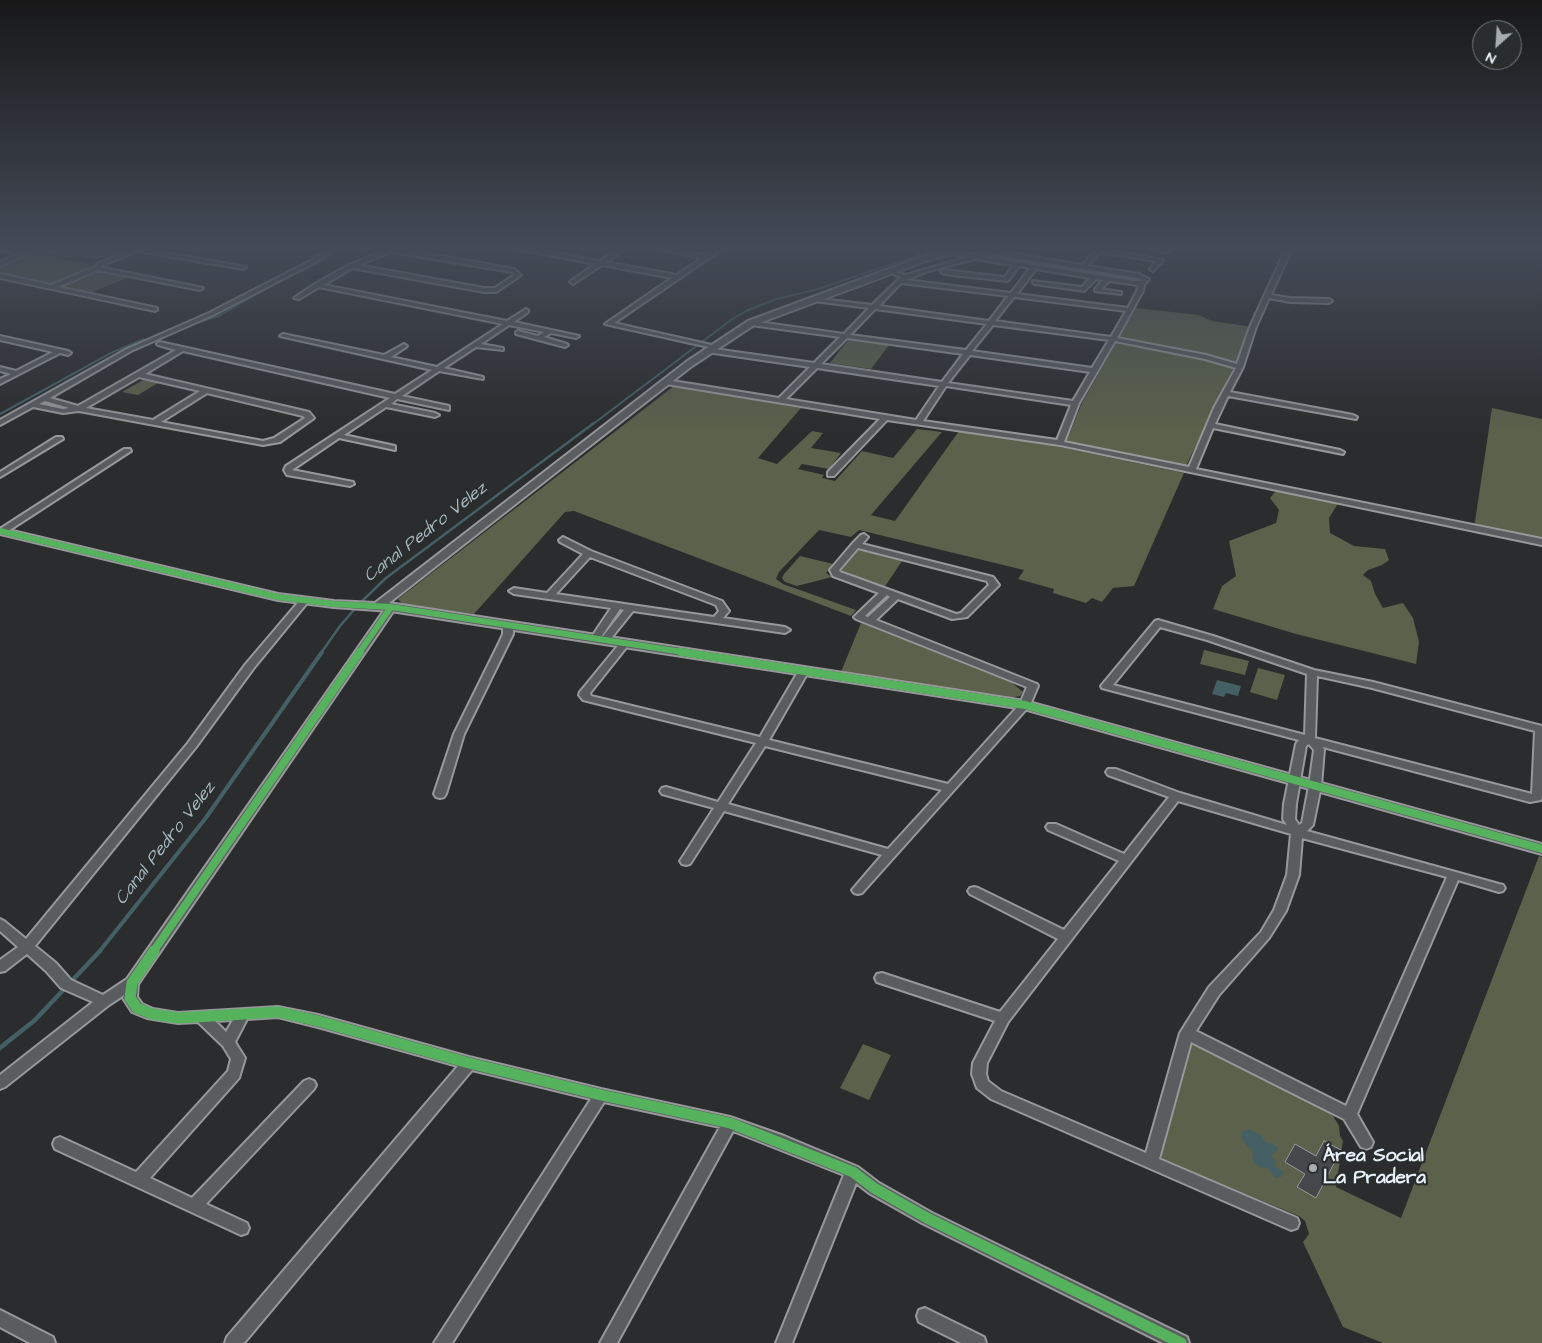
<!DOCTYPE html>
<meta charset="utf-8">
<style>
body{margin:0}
#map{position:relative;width:1542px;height:1343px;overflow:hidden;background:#2b2c2d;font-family:"Architects Daughter",sans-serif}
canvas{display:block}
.north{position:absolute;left:1472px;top:20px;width:50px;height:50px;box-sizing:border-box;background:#2a2d2e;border:1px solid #767b7f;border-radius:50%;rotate:206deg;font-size:14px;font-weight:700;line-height:20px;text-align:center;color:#e8f1f8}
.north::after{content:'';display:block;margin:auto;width:18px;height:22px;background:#a6acb1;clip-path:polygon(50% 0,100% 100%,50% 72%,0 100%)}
</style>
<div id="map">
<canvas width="1542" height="1343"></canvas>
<div class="north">N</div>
</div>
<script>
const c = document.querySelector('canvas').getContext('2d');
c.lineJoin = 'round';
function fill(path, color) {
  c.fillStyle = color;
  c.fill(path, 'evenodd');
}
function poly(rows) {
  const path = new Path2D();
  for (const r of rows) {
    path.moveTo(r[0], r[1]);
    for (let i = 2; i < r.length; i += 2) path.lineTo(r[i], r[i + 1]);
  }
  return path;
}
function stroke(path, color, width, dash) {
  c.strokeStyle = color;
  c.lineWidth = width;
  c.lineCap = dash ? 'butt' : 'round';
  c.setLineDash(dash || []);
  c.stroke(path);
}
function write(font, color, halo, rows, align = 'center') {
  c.font = font + ' "Architects Daughter",sans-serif';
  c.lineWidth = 4.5;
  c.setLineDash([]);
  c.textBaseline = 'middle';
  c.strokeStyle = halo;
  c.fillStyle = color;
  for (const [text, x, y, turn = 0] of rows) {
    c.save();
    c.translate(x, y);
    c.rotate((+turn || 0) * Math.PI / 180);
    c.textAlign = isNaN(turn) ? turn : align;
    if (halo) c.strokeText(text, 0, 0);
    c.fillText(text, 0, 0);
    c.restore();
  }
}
const green = poly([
 [41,248,78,248,71,252,81,248,123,250,97,260,67,254,70,258,34,251],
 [33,253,85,263,96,268,134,276,124,279,88,294,17,278,14,275,0,274,0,265],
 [991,254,1061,265,1063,266,1054,269,987,258],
 [1073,267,1141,279,1142,280,1138,282,1069,270],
 [1136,308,1199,315,1212,321,1253,327,1186,466,1066,442,1082,403],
 [849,339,889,345,871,369,830,363],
 [143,380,158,383,138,395,122,392],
 [674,386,801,408,758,458,777,464,812,431,823,433,811,448,841,453,829,469,802,464,798,469,824,475,822,478,835,481,862,451,893,458,917,429,942,432,871,515,895,521,959,431,1055,446,1184,473,1134,586,1113,588,1102,602,1092,598,1086,603,1053,593,1054,589,1018,579,1024,570,859,530,851,537,819,530,779,572,776,579,783,584,856,610,851,616,574,511,565,512,474,614,402,604,398,599],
 [1492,408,1542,419,1542,542,1474,528],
 [1279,487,1340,500,1329,518,1330,533,1354,546,1385,549,1389,560,1382,565,1368,570,1363,575,1371,581,1375,594,1383,608,1403,603,1413,618,1419,642,1416,664,1296,634,1213,609,1222,586,1236,576,1229,541,1276,523,1279,510,1270,498],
 [859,550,902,561,884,588,841,570],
 [800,556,833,564,826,573,832,577,797,586,785,582,782,578,784,574],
 [861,623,1012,683,1023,692,1020,696,1004,699,841,672],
 [1204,650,1249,661,1245,675,1200,664],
 [1258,668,1285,675,1277,700,1250,692],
 [1539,856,1542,857,1542,1343,1383,1343,1343,1327,1303,1242,1309,1234,1305,1221,1299,1216,1163,1160,1158,1148,1185,1043,1192,1044,1332,1114,1339,1126,1340,1136,1343,1141,1336,1187,1401,1218],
 [863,1044,891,1055,869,1100,840,1088]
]);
const water = poly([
 [1217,680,1241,686,1238,696,1226,693,1224,697,1212,694],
 [1248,1129,1261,1135,1266,1143,1272,1143,1277,1147,1277,1151,1271,1154,1275,1161,1274,1166,1283,1171,1282,1177,1275,1178,1268,1168,1259,1167,1253,1161,1252,1149,1247,1146,1241,1137,1242,1132]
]);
const streamFar3 = poly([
 [183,327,219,316,276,283,318,263,341,248],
 [0,414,111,353,144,339],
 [593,424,731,320,746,311,776,299,818,289,934,250]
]);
const streamFar2 = poly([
 [321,653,340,626,359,604,386,578,594,423]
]);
const streamFar1 = poly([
 [99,952,205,819,322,652]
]);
const stream = poly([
 [0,1048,35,1020,100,951]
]);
const building = poly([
 [1324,1141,1341,1150,1316,1198,1297,1187,1305,1174,1285,1162,1295,1144,1316,1156,1324,1141]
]);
const minor = poly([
 [0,248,25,251,32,248,41,248,0,266,0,262,19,254,0,251,0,248],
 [123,248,139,248,246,267,243,269,137,251,99,267,203,288,200,290,98,270,58,287,157,308,157,310,155,311,0,278,0,274,51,285,97,266,97,264,129,250,123,248],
 [328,248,336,248,314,263,213,315,131,351,50,398,78,406,176,350,158,345,157,344,160,342,395,394,432,370,280,336,283,334,384,355,404,344,407,346,406,347,391,357,437,367,503,324,319,287,299,299,294,298,315,284,349,265,389,248,398,248,514,269,521,275,496,292,484,292,352,268,324,285,507,321,526,309,528,310,528,312,514,322,579,336,576,338,551,333,544,337,567,344,568,345,565,347,516,334,516,332,518,331,538,336,544,332,509,325,481,344,503,348,503,350,476,347,444,368,483,377,483,379,439,371,402,396,449,406,449,410,397,399,391,404,435,413,439,415,435,417,386,407,344,435,395,446,395,450,339,438,292,470,353,482,354,484,350,486,287,475,284,470,286,466,390,398,183,351,145,374,309,412,314,418,280,442,263,445,79,411,63,413,33,407,0,425,0,420,127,349,209,313,310,261,328,248],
 [391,252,512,272,514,275,495,288,484,288,358,265,391,252],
 [139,377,200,391,153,420,86,408,139,377],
 [207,393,303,416,305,418,274,438,263,441,161,422,207,393],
 [45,401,69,408,63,409,39,404,45,401],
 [513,248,528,248,600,261,619,248,626,248,606,262,677,275,702,258,653,248,668,248,706,255,716,248,724,248,614,323,716,346,713,348,605,324,672,278,602,265,573,284,570,282,571,281,595,264,513,248],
 [1097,248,1163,260,1153,271,1150,269,1156,261,1100,252,1088,266,1139,274,1149,279,1144,285,1143,291,1117,338,1206,355,1237,364,1250,327,1286,248,1292,248,1271,295,1290,298,1329,299,1332,301,1329,303,1290,302,1269,298,1256,327,1243,367,1230,392,1353,415,1357,417,1356,419,1228,396,1215,424,1340,450,1344,452,1343,454,1213,428,1196,469,1542,539,1542,545,1060,445,887,420,834,476,828,476,828,472,880,419,666,384,662,382,666,380,779,398,810,367,707,352,704,350,707,348,814,363,840,337,751,325,748,323,751,321,844,334,869,308,814,301,812,300,812,298,872,305,901,277,890,273,890,271,906,275,967,257,948,254,947,253,950,251,975,255,992,250,1083,265,1097,248],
 [992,254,1138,278,1142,280,1141,281,1134,281,983,257,992,254],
 [975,259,1013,265,1005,277,944,270,941,272,944,274,1007,281,1009,280,1019,266,1030,268,1011,293,906,280,929,271,975,259],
 [1036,269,1090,278,1082,287,1033,281,1033,283,1035,284,1084,291,1096,279,1103,280,1095,289,1095,291,1121,294,1121,292,1101,289,1109,281,1138,285,1137,291,1128,308,1017,294,1036,269],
 [901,283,1008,296,989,321,879,306,901,283],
 [1014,297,1126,311,1111,337,995,321,1014,297],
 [875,309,987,324,966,350,850,335,875,309],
 [993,325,1109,340,1092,368,972,351,993,325],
 [847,338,963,354,942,382,821,364,847,338],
 [1115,341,1205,359,1236,368,1214,408,1189,467,1064,442,1079,403,1115,341],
 [970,355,1090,372,1073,401,948,383,970,355],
 [817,368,939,386,916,420,786,399,817,368],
 [946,386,1071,405,1057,440,923,421,946,386],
 [1151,248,1163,248,1170,251,1167,253,1151,248],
 [0,336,68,351,71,353,68,355,60,353,0,384,0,379,11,374,0,371,0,367,16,371,53,352,0,340,0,336],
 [56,437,62,437,63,439,0,477,0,472,56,437],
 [124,449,130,449,131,451,5,533,0,533,0,529,124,449],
 [864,534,868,537,862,544,993,577,999,585,967,617,952,619,898,599,876,620,1037,684,1038,686,1030,705,862,893,858,894,854,893,852,890,882,855,724,811,690,864,686,865,682,864,680,861,682,858,714,808,662,794,660,791,662,788,666,787,718,802,756,743,583,700,579,695,580,692,621,642,627,642,629,644,590,693,591,696,760,737,798,672,803,669,808,672,769,740,948,784,1020,704,1027,687,856,619,854,617,856,615,879,593,833,576,830,570,853,543,861,535,864,534],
 [858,548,987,581,989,585,961,613,956,614,840,572,839,570,858,548],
 [887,595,890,597,868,617,865,616,887,595],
 [765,746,942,790,888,849,728,804,765,746],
 [563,537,591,551,722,601,729,611,723,618,785,627,790,630,785,633,633,611,608,642,602,642,600,640,624,610,620,609,599,640,593,640,591,638,611,608,514,594,509,591,514,588,547,593,583,554,560,542,559,540,563,537],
 [590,557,716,605,719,611,714,617,556,594,590,557],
 [304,598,307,599,309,601,307,603,253,669,196,747,35,946,56,963,71,980,103,995,127,979,388,605,394,605,396,607,138,984,137,997,142,1004,153,1009,178,1013,278,1007,318,1015,469,1057,601,1089,730,1117,784,1136,858,1167,879,1183,932,1213,1187,1337,1189,1343,1163,1343,922,1223,869,1193,856,1183,792,1343,776,1343,844,1175,733,1131,617,1343,600,1343,720,1127,604,1102,452,1343,434,1343,591,1099,472,1070,244,1343,225,1343,227,1337,458,1066,318,1027,278,1017,247,1019,235,1042,245,1058,239,1078,150,1178,192,1198,304,1081,309,1079,314,1081,316,1085,314,1089,206,1204,247,1223,249,1228,247,1233,241,1235,55,1149,53,1144,55,1139,60,1137,136,1172,228,1071,231,1059,223,1046,198,1022,178,1023,147,1018,132,1012,123,998,124,995,109,1005,5,1087,0,1089,0,1075,93,1002,61,988,46,971,27,954,5,971,0,972,0,960,18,947,0,931,0,919,4,921,26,939,188,743,245,665,301,599,304,598],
 [233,1020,226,1032,215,1021,233,1020],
 [1158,620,1213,636,1314,670,1373,682,1542,726,1542,798,1541,800,1530,802,1323,747,1324,749,1321,786,1313,825,1307,831,1499,884,1503,885,1505,888,1503,891,1499,892,1458,880,1357,1114,1373,1142,1371,1147,1366,1149,1361,1147,1344,1119,1191,1042,1159,1159,1297,1218,1299,1223,1297,1228,1291,1230,991,1099,977,1088,972,1074,973,1063,995,1021,877,982,875,978,877,974,882,973,1000,1012,1058,939,970,894,968,891,970,888,974,887,978,888,1064,930,1119,861,1048,830,1046,827,1048,824,1056,824,1124,854,1169,797,1108,775,1106,772,1108,769,1116,769,1180,793,1287,825,1283,819,1284,804,1296,744,1299,740,1102,688,1101,686,1155,621,1158,620],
 [1160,627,1207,640,1307,674,1305,735,1113,685,1160,627],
 [1317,676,1372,688,1535,731,1532,794,1315,738,1317,676],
 [1309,744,1314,750,1309,786,1302,823,1299,825,1295,819,1296,804,1306,746,1309,744],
 [1178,801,1291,834,1287,875,1274,910,1261,932,1209,987,1180,1033,1146,1153,1001,1091,988,1081,986,1074,987,1063,1008,1022,1178,801],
 [1302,838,1447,877,1346,1106,1196,1031,1219,995,1269,938,1286,911,1299,875,1302,838],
 [508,622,513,625,513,634,464,734,446,794,444,797,440,798,436,797,434,794,454,734,499,643,503,634,503,625,508,622],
 [925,1308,984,1337,986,1343,961,1343,919,1322,917,1316,919,1310,925,1308],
 [0,1310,53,1337,55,1343,30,1343,0,1327,0,1310]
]);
const tertiary = poly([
 [921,248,938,248,954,253,926,261,754,325,692,366,389,603,1025,701,1542,844,1542,854,1024,709,391,611,334,607,278,600,0,534,0,528,278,594,334,601,375,603,686,362,748,321,921,257,940,253,921,248]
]);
const cyclewayFar2 = poly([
 [0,531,278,597,334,604,391,607,689,653],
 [359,653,391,607]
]);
const cyclewayFar1 = poly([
 [681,652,1025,705,1542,849],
 [153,952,360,652]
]);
const cycleway = poly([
 [154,951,132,983,130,998,137,1008,152,1014,178,1018,278,1012,318,1021,469,1063,601,1095,730,1123,853,1172,874,1188,927,1218,1181,1343]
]);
const markers = [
 [1313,1168,5,"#a6acb1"]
];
const waterNames = [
 ["Canal Pedro Velez",426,533,-38],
 ["Canal Pedro Velez",166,844,-52]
];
const nearPoinames = [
 ["Área Social",1323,1157],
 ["La Pradera",1323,1179]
];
fill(green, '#5b614a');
fill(water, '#446064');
stroke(streamFar3, '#446064', 2);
stroke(streamFar2, '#446064', 2.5);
stroke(streamFar1, '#446064', 4);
stroke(stream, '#446064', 4.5);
fill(building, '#45484b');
stroke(building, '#96989a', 1);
stroke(minor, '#96989a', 4);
stroke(tertiary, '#96989a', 4);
fill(minor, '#5a5d60');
fill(tertiary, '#5a5d60');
stroke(cyclewayFar2, '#56b35d', 6);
stroke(cyclewayFar1, '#56b35d', 8);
stroke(cycleway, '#56b35d', 11);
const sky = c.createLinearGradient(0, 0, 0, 436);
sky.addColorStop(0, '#181819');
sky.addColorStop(0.57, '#444b57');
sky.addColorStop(1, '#444b5700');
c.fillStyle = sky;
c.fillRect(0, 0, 1542, 436);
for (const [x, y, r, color] of markers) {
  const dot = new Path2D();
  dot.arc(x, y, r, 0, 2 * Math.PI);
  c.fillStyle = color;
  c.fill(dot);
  stroke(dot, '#2a2d2e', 2);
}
write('italic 18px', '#a8b9bf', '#2a2d2e', waterNames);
write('bold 19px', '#e8f1f8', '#2a2d2e', nearPoinames, 'left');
</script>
